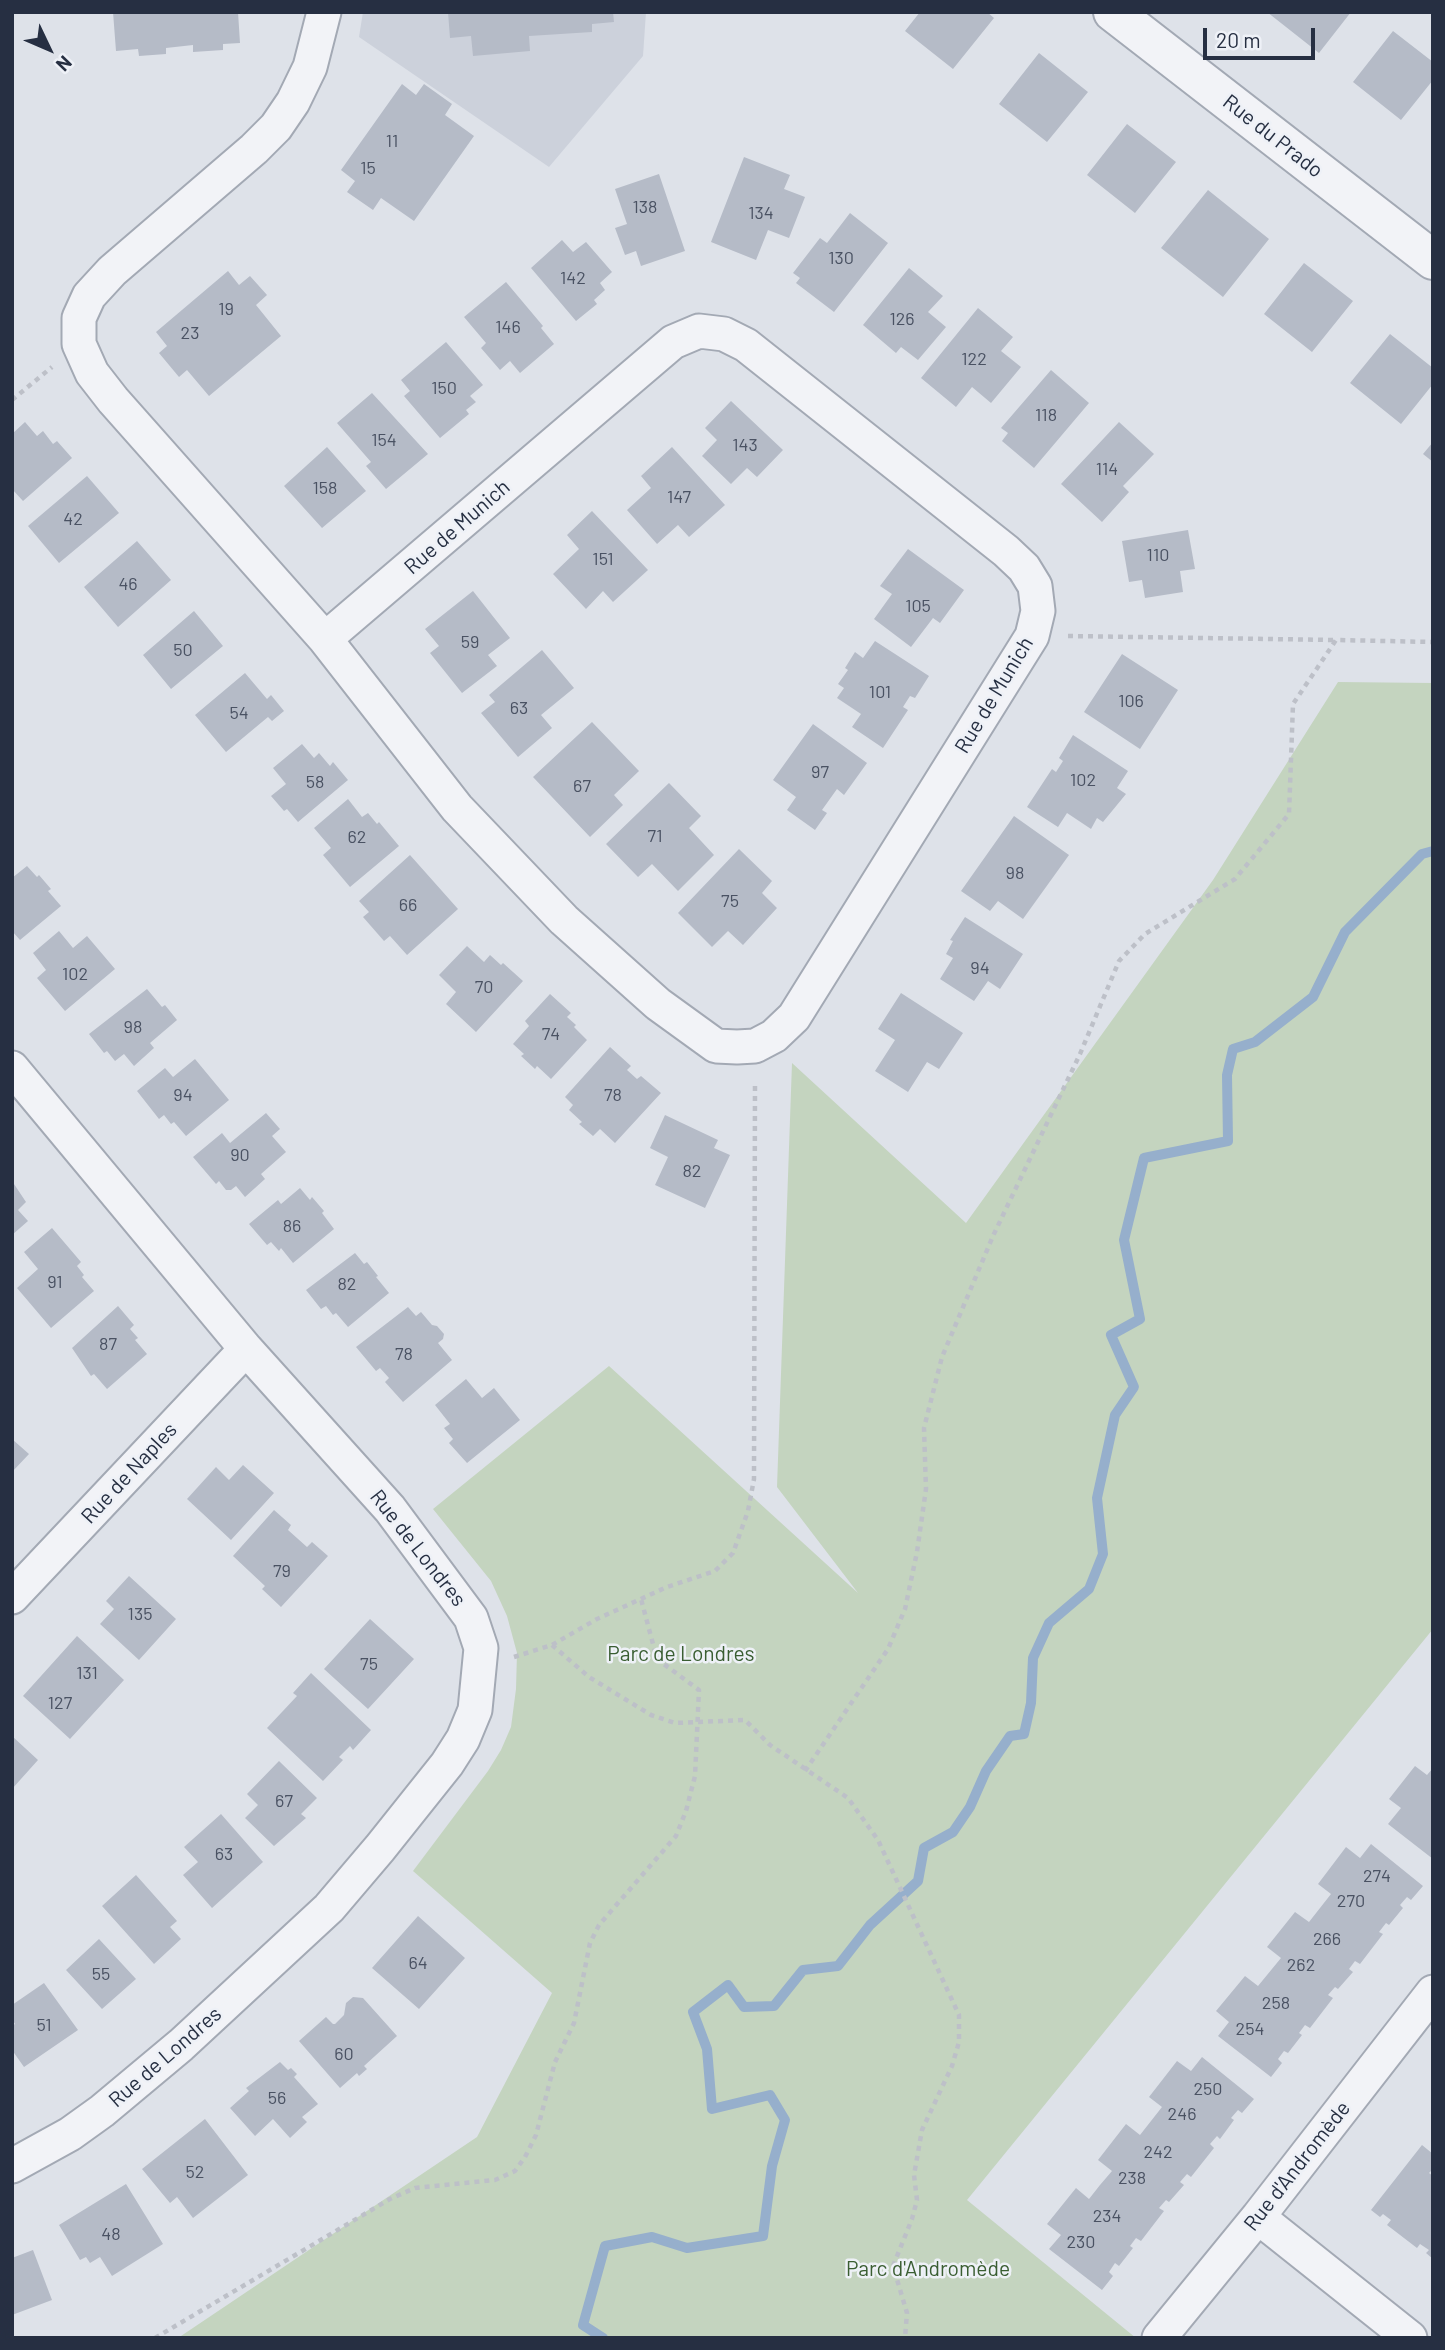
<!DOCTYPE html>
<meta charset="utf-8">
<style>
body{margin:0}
#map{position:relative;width:1445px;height:2350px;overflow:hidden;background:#dee2e9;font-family:Barlow,sans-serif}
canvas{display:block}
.frame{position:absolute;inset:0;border:14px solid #262f42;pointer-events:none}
.north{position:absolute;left:14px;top:14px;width:70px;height:70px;-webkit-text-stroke:5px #eef1f7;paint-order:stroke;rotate:134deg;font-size:19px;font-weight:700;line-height:28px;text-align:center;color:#262f42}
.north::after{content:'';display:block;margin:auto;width:24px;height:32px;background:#262f42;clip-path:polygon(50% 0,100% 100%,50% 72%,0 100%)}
.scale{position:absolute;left:1203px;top:28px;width:112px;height:32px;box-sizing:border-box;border:4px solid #262f42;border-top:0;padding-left:9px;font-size:21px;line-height:24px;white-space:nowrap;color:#262f42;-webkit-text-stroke:5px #eef1f7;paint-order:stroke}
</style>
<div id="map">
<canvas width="1445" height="2350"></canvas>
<div class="frame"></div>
<div class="north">N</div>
<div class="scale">20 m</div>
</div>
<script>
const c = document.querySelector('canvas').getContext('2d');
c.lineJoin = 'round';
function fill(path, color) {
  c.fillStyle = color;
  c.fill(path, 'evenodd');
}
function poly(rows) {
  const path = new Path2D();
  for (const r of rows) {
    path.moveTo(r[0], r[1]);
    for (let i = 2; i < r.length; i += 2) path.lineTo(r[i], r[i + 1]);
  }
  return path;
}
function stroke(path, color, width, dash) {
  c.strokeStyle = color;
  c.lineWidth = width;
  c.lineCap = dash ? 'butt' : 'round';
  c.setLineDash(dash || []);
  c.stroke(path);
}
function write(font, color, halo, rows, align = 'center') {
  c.font = font + ' Barlow,sans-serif';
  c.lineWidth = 5;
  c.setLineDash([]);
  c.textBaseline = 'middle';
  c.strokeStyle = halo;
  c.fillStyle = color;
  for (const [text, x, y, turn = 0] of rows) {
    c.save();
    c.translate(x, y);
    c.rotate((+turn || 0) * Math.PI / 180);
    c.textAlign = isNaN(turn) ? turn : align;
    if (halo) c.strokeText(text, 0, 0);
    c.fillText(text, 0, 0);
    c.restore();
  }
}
const built = poly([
 [363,12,646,12,643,56,549,167,359,37]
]);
const green = poly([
 [1338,682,1433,683,1433,1629,967,2200,1136,2338,178,2338,477,2137,552,1993,413,1871,488,1771,501,1750,511,1727,516,1689,517,1653,507,1616,491,1581,433,1509,609,1366,858,1593,777,1487,792,1063,966,1223,1213,880]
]);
const stream = poly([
 [603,2338,583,2325,605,2246,652,2237,687,2248,763,2236,772,2166,785,2120,770,2095,712,2109,707,2049,693,2012,728,1985,744,2007,774,2006,803,1970,838,1966,870,1925,918,1881,924,1848,953,1832,970,1807,986,1771,1010,1736,1024,1734,1031,1703,1033,1658,1049,1623,1089,1589,1103,1554,1097,1498,1115,1415,1134,1387,1111,1335,1140,1319,1124,1240,1144,1158,1228,1141,1227,1075,1233,1049,1255,1042,1313,997,1345,932,1422,854,1433,851]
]);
const building = poly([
 [113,12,238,12,240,43,223,44,223,50,193,52,193,45,166,48,166,54,139,56,138,49,116,51],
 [448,12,613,12,614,22,592,24,592,32,529,36,530,51,473,56,471,36,450,38],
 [920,12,987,12,994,18,953,69,905,31],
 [1267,12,1351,12,1319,53],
 [1393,31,1433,62,1433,80,1401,120,1353,82],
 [1039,53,1088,92,1047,142,999,104],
 [402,84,416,95,424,84,452,104,445,115,474,136,414,221,381,198,373,210,347,192,355,181,341,170],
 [1127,124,1176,162,1135,213,1087,175],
 [744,157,790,175,784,189,805,197,789,238,768,230,756,260,711,242],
 [659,174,685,251,641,266,636,251,625,255,615,228,627,224,615,189],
 [1208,190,1269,239,1223,297,1161,248],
 [850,213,888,243,834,312,796,283,800,278,793,273,820,238,827,243],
 [562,240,573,252,586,242,612,272,600,283,605,290,594,300,597,304,576,321,531,268],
 [1304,263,1353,301,1312,352,1264,314],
 [909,268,943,296,928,312,946,327,918,360,901,347,896,353,863,325],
 [228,271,239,285,250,276,267,295,256,305,281,336,209,396,187,370,179,377,159,353,167,346,156,332],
 [506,282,543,326,541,328,554,344,520,373,510,361,500,370,481,348,486,343,464,317],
 [978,308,1013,337,1001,351,1021,367,991,403,972,387,956,407,921,378],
 [1390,334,1433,368,1433,384,1401,424,1350,383],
 [446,342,483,385,470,396,476,402,466,410,469,414,440,438,404,396,410,391,401,380],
 [1051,370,1089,403,1034,468,1002,441,1008,433,1001,428],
 [372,393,428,454,386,489,366,466,371,462,337,423],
 [731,401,783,450,757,477,747,468,731,484,702,456,717,440,705,428],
 [25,422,37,436,43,431,53,444,57,441,72,458,23,501,12,489,12,434],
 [1119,422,1154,454,1123,486,1129,492,1102,522,1061,484],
 [1433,442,1433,462,1423,454],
 [327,447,366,491,322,528,284,486],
 [672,447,725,505,689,537,678,525,657,544,627,510,651,488,641,476],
 [87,476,119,513,59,563,28,526],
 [592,511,648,570,613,602,603,591,586,609,553,574,579,549,567,535],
 [1188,530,1195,569,1180,571,1183,592,1145,598,1142,580,1129,582,1122,541],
 [137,541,171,580,118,627,84,587],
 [908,549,964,590,940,623,933,618,911,647,874,619,892,594,880,586],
 [473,591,510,638,488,655,497,666,462,693,430,653,439,646,425,629],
 [194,611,223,646,171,689,143,655],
 [875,641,929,676,915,698,910,696,903,707,908,710,883,748,852,727,861,714,837,698,844,688,838,684,848,670,845,668,855,652,863,658],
 [542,650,574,688,541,715,552,728,518,757,481,713,495,702,489,695],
 [1122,654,1178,690,1140,749,1084,712],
 [245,673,267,699,271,695,284,711,272,721,268,717,226,752,195,715],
 [592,722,639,771,614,795,623,805,590,837,533,777],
 [813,724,867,763,844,795,837,789,822,810,827,813,815,830,787,810,796,797,773,780],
 [1073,735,1128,771,1117,788,1126,794,1103,822,1097,818,1091,829,1067,813,1058,827,1027,807,1052,769,1056,772,1063,761,1059,758],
 [302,744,314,758,319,753,330,766,333,762,348,780,298,822,287,809,284,811,271,796,286,784,273,768],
 [669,783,701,816,689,828,714,855,678,891,652,864,638,877,606,844],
 [348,799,362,817,368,813,377,824,379,822,399,846,350,887,323,855,331,848,314,828],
 [1014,816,1069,855,1023,919,998,901,990,911,961,891],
 [739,849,772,881,762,893,777,908,743,945,728,931,712,947,678,913],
 [410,855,458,909,407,955,390,936,384,941,363,917,369,912,359,901],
 [27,866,37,877,39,875,51,889,48,891,61,906,20,940,12,931,12,878],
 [965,917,1023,954,1000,989,988,981,974,1001,940,979,953,958,946,954,953,941,950,940],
 [59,931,73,948,87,936,115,969,65,1011,37,978,46,970,33,953],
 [467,946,484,962,490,955,501,965,503,963,523,981,476,1032,446,1004,456,992,439,975],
 [147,989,162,1007,165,1005,177,1020,150,1043,154,1048,134,1066,124,1054,115,1061,107,1051,104,1053,89,1034],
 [901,993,963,1033,939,1069,927,1062,908,1092,875,1071,895,1040,878,1029],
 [550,994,571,1013,567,1017,576,1025,574,1027,587,1040,551,1079,537,1066,535,1069,521,1056,524,1054,513,1044,529,1026,525,1021],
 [610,1047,631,1066,627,1070,637,1079,641,1076,661,1093,615,1143,600,1129,593,1136,579,1124,582,1122,569,1110,573,1105,565,1097],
 [195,1059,229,1100,186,1136,174,1122,171,1124,164,1115,159,1119,137,1091,165,1068,173,1077],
 [266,1113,280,1129,272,1136,286,1152,261,1174,265,1179,245,1197,236,1186,231,1190,226,1190,219,1181,216,1184,193,1157,222,1133,230,1143],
 [665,1115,718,1140,714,1148,730,1155,705,1208,655,1185,668,1157,650,1148],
 [12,1181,26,1202,18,1210,28,1221,12,1235],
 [300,1188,310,1200,312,1197,324,1211,322,1213,334,1229,293,1263,281,1248,279,1251,271,1242,267,1245,249,1224,278,1200,281,1204],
 [52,1228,81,1262,77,1266,84,1275,82,1277,94,1291,51,1328,17,1288,38,1269,24,1252],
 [355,1253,364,1264,367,1262,378,1276,376,1277,389,1293,348,1327,336,1313,333,1315,326,1306,321,1309,306,1290],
 [118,1306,134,1325,130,1329,138,1338,135,1340,147,1354,107,1389,94,1374,91,1376,72,1348],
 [408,1307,416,1316,421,1312,432,1325,437,1326,444,1334,443,1339,438,1343,452,1360,403,1402,385,1382,389,1378,380,1368,376,1371,356,1347],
 [466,1379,482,1398,494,1388,520,1420,467,1463,449,1443,453,1439,444,1428,450,1424,435,1405],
 [12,1439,29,1454,12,1472],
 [243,1465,274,1493,231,1540,187,1499,216,1467,229,1480],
 [274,1510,291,1525,288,1530,307,1547,312,1542,328,1556,281,1607,262,1589,265,1586,233,1556],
 [129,1576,176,1619,139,1660,100,1624,114,1609,106,1601],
 [370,1619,414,1659,368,1709,324,1669],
 [77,1636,124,1680,70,1739,23,1696],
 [311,1673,371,1730,353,1750,350,1746,339,1757,343,1760,323,1781,267,1728,297,1696,293,1693],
 [12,1736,38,1760,12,1789],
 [279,1761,317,1798,301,1814,306,1818,274,1846,245,1818,258,1805,247,1794],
 [1415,1766,1427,1775,1433,1768,1433,1859,1388,1824,1401,1808,1389,1799],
 [221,1814,263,1862,212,1908,183,1875,198,1862,184,1847],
 [1371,1844,1423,1886,1411,1900,1407,1897,1400,1905,1403,1908,1389,1925,1386,1923,1379,1932,1383,1934,1360,1964,1355,1961,1349,1969,1353,1972,1338,1989,1335,1987,1328,1995,1333,1998,1310,2028,1305,2025,1299,2033,1302,2035,1288,2053,1284,2051,1278,2059,1282,2063,1271,2077,1218,2036,1229,2022,1216,2011,1245,1976,1258,1986,1281,1958,1267,1947,1295,1912,1309,1922,1331,1894,1318,1884,1346,1847,1360,1858],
 [136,1875,177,1921,170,1927,181,1939,154,1964,102,1906],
 [418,1916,465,1958,419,2009,372,1968],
 [99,1939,136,1979,102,2009,66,1970],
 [44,1983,78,2030,24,2067,12,2050,12,2026,15,2024,12,2019,12,2005],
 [353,1997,363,1998,397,2036,364,2066,367,2069,359,2076,357,2073,340,2088,299,2041,326,2017,333,2024,335,2024,344,2015,346,2003],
 [1202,2057,1254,2099,1242,2113,1238,2110,1231,2118,1234,2120,1220,2139,1217,2136,1210,2144,1214,2148,1191,2177,1187,2174,1180,2182,1184,2185,1169,2202,1166,2200,1159,2208,1164,2211,1141,2241,1136,2238,1130,2246,1133,2248,1119,2266,1115,2263,1109,2272,1113,2276,1102,2290,1049,2249,1061,2235,1047,2224,1076,2188,1089,2199,1100,2185,1112,2171,1098,2160,1126,2124,1140,2135,1162,2107,1149,2097,1177,2061,1191,2071],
 [280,2062,288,2070,291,2068,297,2074,294,2077,318,2104,302,2117,307,2122,290,2138,273,2119,255,2136,230,2108,249,2091,246,2088],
 [205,2119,248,2175,193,2218,177,2197,170,2203,142,2169],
 [1422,2145,1433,2154,1433,2169,1429,2173,1433,2176,1433,2259,1426,2253,1429,2250,1420,2244,1417,2248,1387,2225,1391,2220,1383,2214,1380,2217,1371,2210],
 [126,2184,163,2244,112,2276,100,2257,90,2263,86,2257,80,2260,59,2225],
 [33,2250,52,2300,12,2315,12,2258]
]);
const path = poly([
 [12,400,52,367],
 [1068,636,1335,640],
 [552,1645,589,1677,651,1715,675,1723,745,1720,770,1745,848,1798,878,1840,959,2015,959,2042,952,2066,922,2130,914,2175,917,2200,912,2219,893,2266,907,2313,905,2338],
 [514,1657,552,1645,597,1619,667,1587,715,1571,733,1553,748,1511,754,1479,755,1081],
 [805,1771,888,1649,905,1609,917,1552,926,1489,924,1428,942,1357,993,1236,1080,1054,1119,961,1145,934,1235,879,1289,814,1293,704,1336,640,1433,642],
 [155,2338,390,2199,415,2188,495,2180,515,2171,525,2157,536,2135,555,2062,574,2023,590,1943,599,1925,676,1836,686,1811,695,1776,699,1690,657,1659,641,1599]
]);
const minor = poly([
 [324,12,310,67,293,102,276,127,254,149,112,271,89,296,79,318,79,344,92,373,113,400,325,639,457,808,564,920,658,1004,716,1046,737,1047,755,1046,774,1036,794,1017,1032,636,1038,611,1035,586,1024,568,1006,551,746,345,724,334,699,331,673,342,325,639],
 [12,1068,246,1349,390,1509,471,1618,481,1648,475,1710,463,1739,447,1764,380,1848,329,1908,181,2045,102,2111,70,2134,12,2166],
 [12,1597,246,1349],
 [1258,2217,1410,2338],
 [1159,2338,1258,2217,1433,1992]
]);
const tertiary = poly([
 [1113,12,1433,260]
]);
const numberNames = [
 ["11",392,141],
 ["15",368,168],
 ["138",645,207],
 ["134",761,213],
 ["130",841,258],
 ["142",573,278],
 ["19",226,309],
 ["126",902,319],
 ["146",508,327],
 ["23",190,333],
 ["122",974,359],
 ["150",444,388],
 ["118",1046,415],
 ["154",384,440],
 ["143",745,445],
 ["114",1107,469],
 ["158",325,488],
 ["147",679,497],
 ["42",73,519],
 ["110",1158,555],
 ["151",603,559],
 ["46",128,584],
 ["105",918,606],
 ["59",470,642],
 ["50",183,650],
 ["101",880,692],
 ["106",1131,701],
 ["63",519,708],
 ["54",239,713],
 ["97",820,772],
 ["102",1083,780],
 ["58",315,782],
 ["67",582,786],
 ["71",655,836],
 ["62",357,837],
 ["98",1015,873],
 ["75",730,901],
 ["66",408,905],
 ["94",980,968],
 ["102",75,974],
 ["70",484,987],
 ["98",133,1027],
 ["74",551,1034],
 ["94",183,1095],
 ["78",613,1095],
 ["90",240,1155],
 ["82",692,1171],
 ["86",292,1226],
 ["91",55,1282],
 ["82",347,1284],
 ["87",108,1344],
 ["78",404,1354],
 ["79",282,1571],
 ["135",140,1614],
 ["75",369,1664],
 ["131",87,1673],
 ["127",60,1703],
 ["67",284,1801],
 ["63",224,1854],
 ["274",1377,1876],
 ["270",1351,1901],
 ["266",1327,1939],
 ["64",418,1963],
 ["262",1301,1965],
 ["55",101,1974],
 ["258",1276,2003],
 ["51",44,2025],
 ["254",1250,2029],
 ["60",344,2054],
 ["250",1208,2089],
 ["56",277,2098],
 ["246",1182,2114],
 ["242",1158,2152],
 ["52",195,2172],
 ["238",1132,2178],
 ["234",1107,2216],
 ["48",111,2234],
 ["230",1081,2242]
];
const streetNames = [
 ["Rue du Prado",1273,136,38],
 ["Rue de Munich",457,527,-41],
 ["Rue de Munich",994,695,-59],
 ["Rue de Naples",129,1473,-47],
 ["Rue de Londres",418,1548,52],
 ["Rue de Londres",165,2057,-41],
 ["Rue d'Andromède",1297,2166,-52]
];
const parkNames = [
 ["Parc de Londres",681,1654],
 ["Parc d'Andromède",928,2269]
];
fill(built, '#ccd1db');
fill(green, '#c4d4bf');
stroke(stream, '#96afcc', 10);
fill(building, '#b5bbc7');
stroke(minor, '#a3a9b4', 37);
stroke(tertiary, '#a3a9b4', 42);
stroke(path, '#bdc0c8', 4.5, [5, 5]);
stroke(minor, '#f2f3f7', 33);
stroke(tertiary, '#f2f3f7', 38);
write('18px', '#4a5263', null, numberNames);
write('21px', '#262f42', '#eef1f7', streetNames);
write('21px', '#3a5e32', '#eef1f7', parkNames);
</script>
